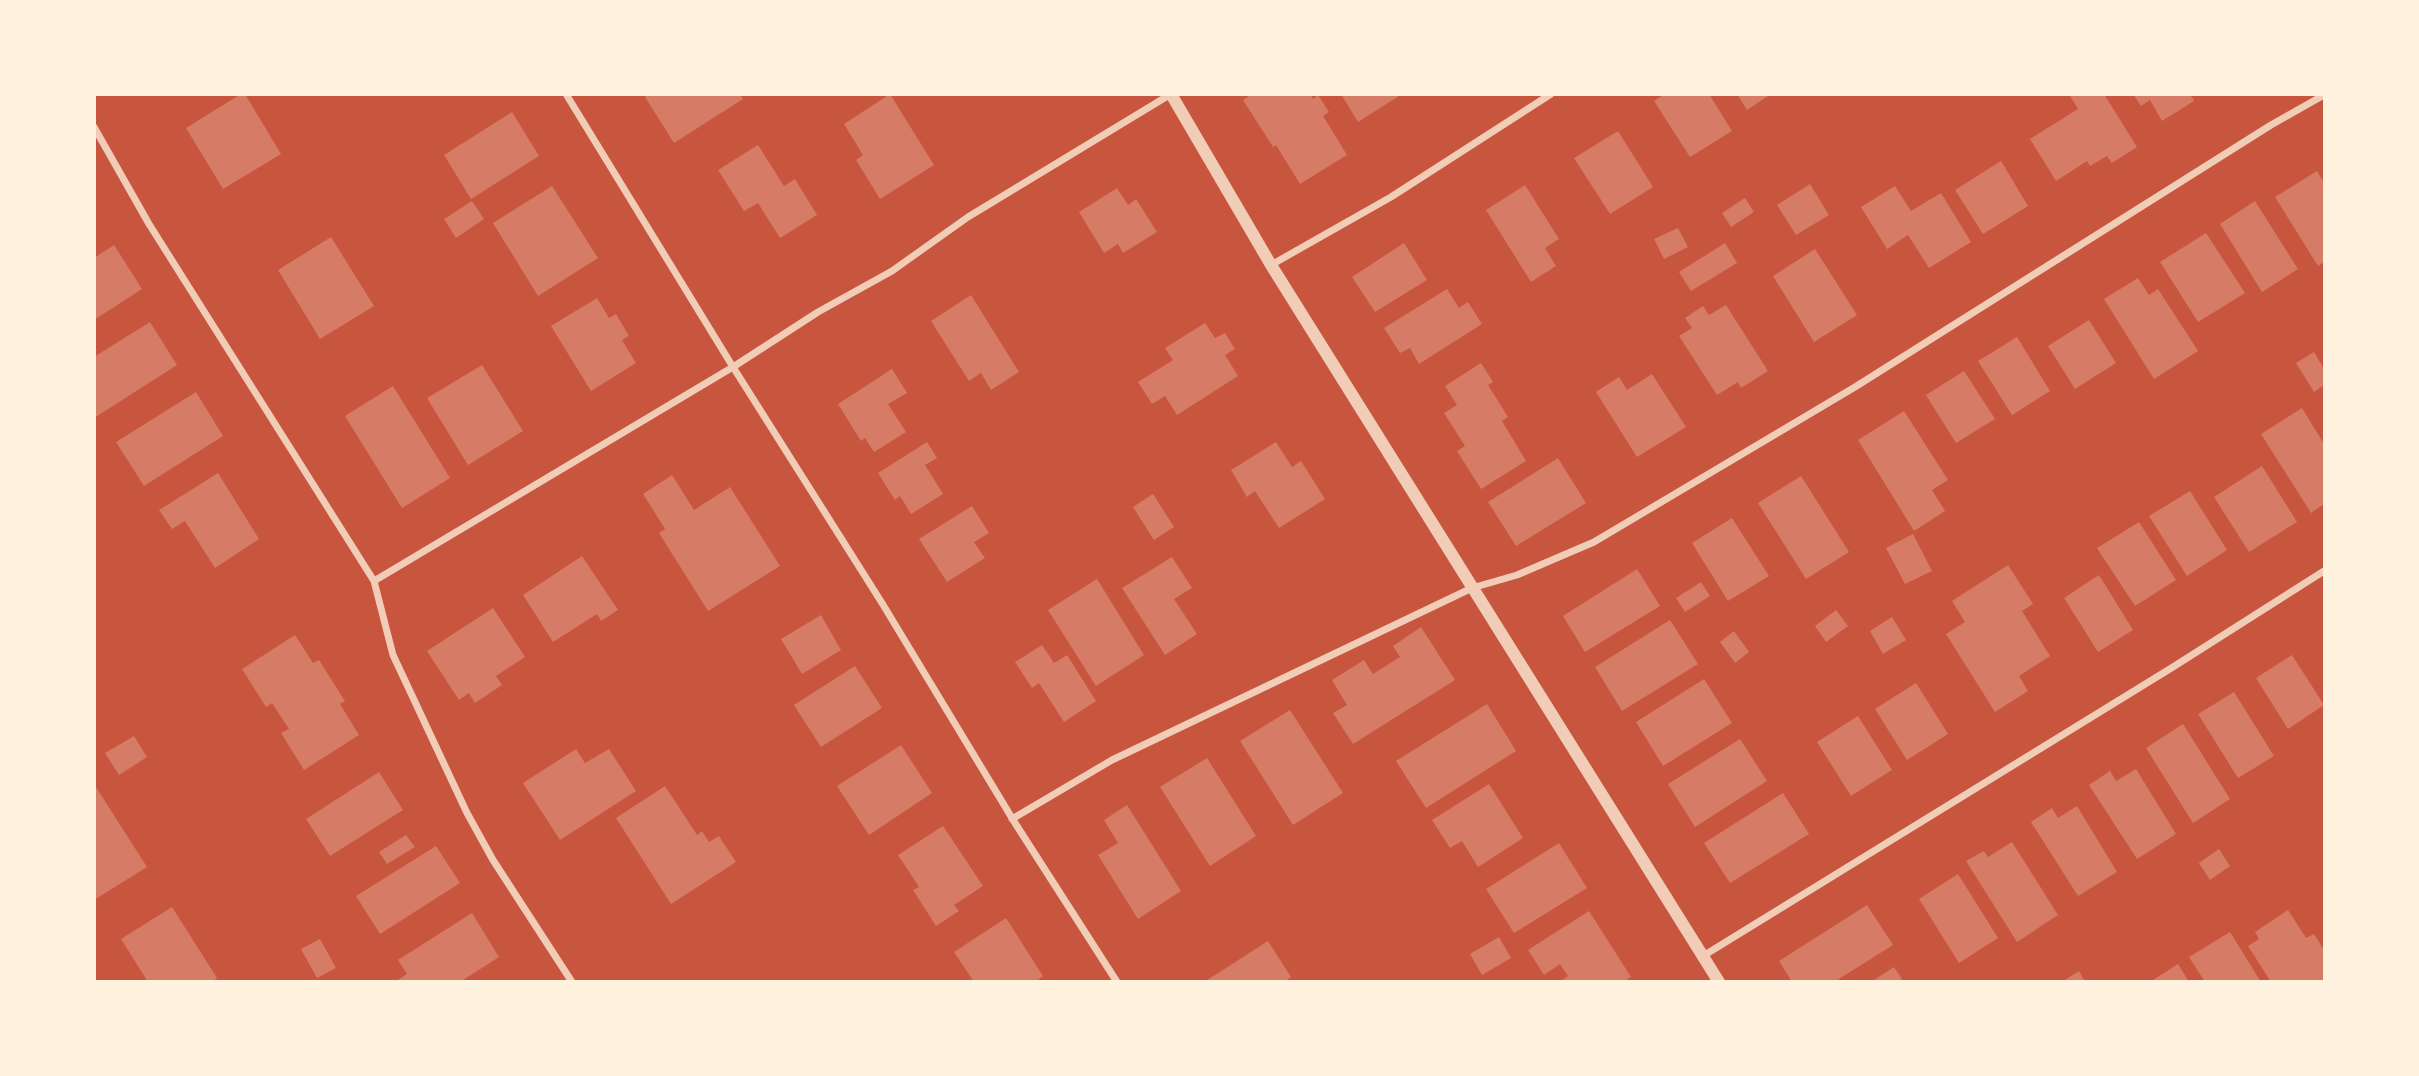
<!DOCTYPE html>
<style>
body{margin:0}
#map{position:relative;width:2419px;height:1076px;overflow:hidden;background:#c8553d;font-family:Figtree,sans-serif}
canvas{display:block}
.frame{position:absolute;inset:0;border:96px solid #fff3e0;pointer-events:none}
</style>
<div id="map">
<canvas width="2419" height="1076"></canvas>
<div class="frame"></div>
</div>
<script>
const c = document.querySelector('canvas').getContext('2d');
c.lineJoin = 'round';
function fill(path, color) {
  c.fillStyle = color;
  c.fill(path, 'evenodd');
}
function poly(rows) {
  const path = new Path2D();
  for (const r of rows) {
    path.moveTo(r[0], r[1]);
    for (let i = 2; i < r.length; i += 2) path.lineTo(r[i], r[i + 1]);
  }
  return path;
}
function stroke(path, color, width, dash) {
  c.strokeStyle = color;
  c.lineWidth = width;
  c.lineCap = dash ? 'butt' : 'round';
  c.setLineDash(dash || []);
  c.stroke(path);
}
const building = poly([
 [241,94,245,94,281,154,223,189,186,128],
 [650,94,740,94,743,99,674,143,645,97],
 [890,94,934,165,880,199,856,160,863,155,844,124],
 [1252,94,1310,94,1313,99,1318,95,1329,112,1323,116,1347,155,1300,184,1276,145,1273,147,1243,100],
 [1341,94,1402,94,1358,122],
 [1665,94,1709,94,1732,131,1690,157,1654,101],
 [1737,94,1771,94,1747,110],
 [2069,94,2104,94,2137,147,2112,163,2107,156,2090,166,2087,161,2056,181,2030,139,2078,109],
 [2133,94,2190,94,2194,101,2162,121,2150,100,2141,106],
 [512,112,539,156,471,199,444,155],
 [1618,131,1653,187,1610,214,1574,158],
 [758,145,784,186,795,179,817,215,780,238,758,203,744,211,718,170],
 [2001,161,2028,206,1983,234,1955,190],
 [2317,171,2324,183,2324,262,2318,266,2275,197],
 [1810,184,1829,215,1796,235,1777,205],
 [1525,185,1559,239,1545,248,1556,266,1531,282,1486,210],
 [552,186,598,258,538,296,493,223],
 [1895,186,1911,211,1941,193,1971,242,1929,268,1908,235,1887,249,1861,207],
 [1117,188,1128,205,1136,199,1157,232,1123,253,1118,244,1104,253,1079,212],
 [1745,198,1754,212,1731,227,1722,213],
 [472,201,484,219,456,238,444,219],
 [2255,201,2298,269,2262,292,2220,224],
 [1678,228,1688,247,1664,259,1654,239],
 [2206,233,2245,293,2198,322,2160,262],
 [331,237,374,306,320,339,278,270],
 [1404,243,1427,280,1375,312,1352,277],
 [1725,243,1737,263,1691,291,1679,272],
 [114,245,142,289,94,320,94,258],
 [1815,249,1857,315,1814,342,1773,276],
 [2138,278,2149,295,2158,289,2198,351,2154,379,2104,299],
 [1447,289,1459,308,1468,302,1482,324,1419,364,1410,348,1400,353,1384,328],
 [971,295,1019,372,991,390,981,373,969,381,931,321],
 [597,298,609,318,616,314,629,336,622,340,636,363,591,391,551,326],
 [1726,305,1768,371,1741,388,1738,382,1717,395,1679,336,1692,328,1685,318,1703,306,1709,315],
 [2089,320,2116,363,2075,389,2048,346],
 [150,322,177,365,94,418,94,357],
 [1205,323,1215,338,1225,333,1235,349,1225,355,1238,376,1177,415,1165,396,1152,404,1138,382,1173,360,1165,348],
 [2017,337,2050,391,2012,415,1978,361],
 [2314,352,2324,369,2324,385,2314,392,2296,363],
 [1481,363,1493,382,1488,385,1508,417,1502,421,1526,461,1481,489,1457,451,1465,446,1444,413,1457,405,1445,386],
 [482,365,523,431,468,465,427,398],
 [892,369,907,393,888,404,906,432,874,452,865,438,861,441,838,404],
 [1964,371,1995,419,1956,443,1926,395],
 [1652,374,1686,427,1637,457,1596,392,1619,377,1627,390],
 [393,386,450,478,402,508,345,416],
 [196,392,223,436,144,486,116,442],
 [2302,408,2324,444,2324,504,2311,513,2261,434],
 [1904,411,1948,480,1932,490,1945,511,1914,531,1858,440],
 [927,442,937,458,925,465,943,494,911,514,900,496,895,500,878,473],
 [1276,442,1292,467,1301,461,1325,499,1279,528,1255,491,1247,497,1231,470],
 [1558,458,1586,503,1516,546,1488,502],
 [2262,466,2297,522,2249,552,2214,497],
 [218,473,259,539,215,568,185,521,172,529,159,510],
 [672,475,694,510,730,487,780,566,708,611,659,533,665,529,643,494],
 [1801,476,1849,552,1806,579,1758,503],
 [2190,491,2227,550,2187,576,2149,516],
 [1153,494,1174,527,1154,540,1133,507],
 [972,506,989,533,974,542,985,558,947,582,919,539],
 [1732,518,1769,576,1728,601,1692,543],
 [2139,522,2176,580,2135,606,2097,548],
 [1913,534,1932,571,1905,584,1886,548],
 [582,556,618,610,601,621,597,614,553,642,523,595],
 [1172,557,1192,588,1174,599,1197,634,1165,655,1122,588],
 [2008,565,2033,604,2022,611,2050,656,2019,676,2028,691,1995,712,1946,634,1965,622,1952,601],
 [1637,569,1660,606,1585,652,1563,616],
 [2099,575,2133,630,2098,652,2064,598],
 [1097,579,1144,655,1096,686,1048,610],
 [1701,582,1710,596,1685,612,1676,598],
 [493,608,525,657,496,676,502,685,475,703,469,693,459,700,427,651],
 [1836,610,1848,626,1826,642,1815,626],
 [821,615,841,650,802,674,781,639],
 [1892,617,1906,640,1883,654,1870,631],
 [1670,620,1698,664,1622,711,1595,667],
 [1421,627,1455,680,1353,744,1333,713,1347,705,1332,680,1364,660,1373,674,1400,657,1393,646],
 [1734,631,1749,652,1735,663,1720,642],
 [295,635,313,663,319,660,345,701,340,704,359,735,304,770,281,733,289,729,272,703,266,707,242,669],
 [1042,645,1054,663,1067,655,1096,701,1064,722,1039,683,1032,688,1015,662],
 [2292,655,2324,705,2288,729,2256,678],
 [855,666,882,708,821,747,794,705],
 [1704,679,1732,723,1663,766,1636,722],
 [1916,683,1948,734,1907,760,1875,709],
 [2234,692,2274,756,2238,778,2198,714],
 [1487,704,1516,751,1426,808,1396,761],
 [1290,710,1343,793,1293,825,1240,741],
 [1858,716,1892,770,1851,796,1817,742],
 [2183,724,2230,799,2193,823,2146,748],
 [134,736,147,757,119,775,105,753],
 [1740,739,1767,781,1695,827,1668,784],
 [901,745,932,793,869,835,837,786],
 [576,749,585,763,609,749,636,791,560,840,523,783],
 [1207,758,1256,836,1210,866,1160,787],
 [2136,769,2176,834,2137,859,2089,785,2110,771,2116,781],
 [379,772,403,810,330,856,306,819],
 [94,784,147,867,94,900],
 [1489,784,1523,838,1478,867,1462,841,1450,848,1432,820],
 [665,786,697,835,702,831,709,842,719,836,736,862,671,904,616,818],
 [1783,793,1809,834,1730,883,1704,843],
 [1127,805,1181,891,1138,919,1098,855,1118,843,1104,820],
 [2077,806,2117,872,2078,896,2031,822,2052,808,2058,818],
 [943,826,983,886,954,905,959,911,936,926,913,890,919,887,898,855],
 [406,835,415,847,387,864,379,852],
 [2012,842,2058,915,2017,942,1966,861,1984,851,1988,857],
 [1559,843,1587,888,1514,933,1486,889],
 [436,846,460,883,380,934,356,896],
 [2219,849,2230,866,2210,880,2199,863],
 [1958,874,1998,938,1959,963,1919,899],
 [1867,905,1893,945,1834,982,1792,982,1779,961],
 [172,907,217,978,212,982,148,982,121,939],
 [2288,910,2306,938,2314,934,2324,950,2324,982,2271,982,2248,946,2259,939,2255,932],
 [1589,911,1631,977,1623,982,1559,982,1568,976,1560,964,1544,975,1528,950],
 [472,913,499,957,460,982,395,982,407,974,398,960],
 [1006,918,1043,976,1035,982,974,982,954,952],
 [2230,932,2261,982,2205,982,2189,957],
 [1499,937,1511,958,1482,975,1470,954],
 [320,939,336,968,317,978,301,949],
 [1268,941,1291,977,1284,982,1204,982],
 [2178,964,2189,982,2150,982],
 [1894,967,1902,979,1898,982,1871,982],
 [2079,971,2085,982,2062,982]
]);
const minor = poly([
 [566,94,733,367,882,603,1015,823,1117,982],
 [94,127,149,224,374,581,393,655,467,813,493,860,572,982],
 [1271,265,1391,197,1551,94],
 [374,581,733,367,818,312,892,271,968,217,1171,94],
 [1012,819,1112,760,1472,588,1517,575,1594,542,1855,387,2271,125,2324,95],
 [1703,956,2173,667,2324,571]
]);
const tertiary = poly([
 [1171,94,1271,265,1719,982]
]);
fill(building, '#d67c66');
stroke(minor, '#f1ccb7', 7);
stroke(tertiary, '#f1ccb7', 12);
</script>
